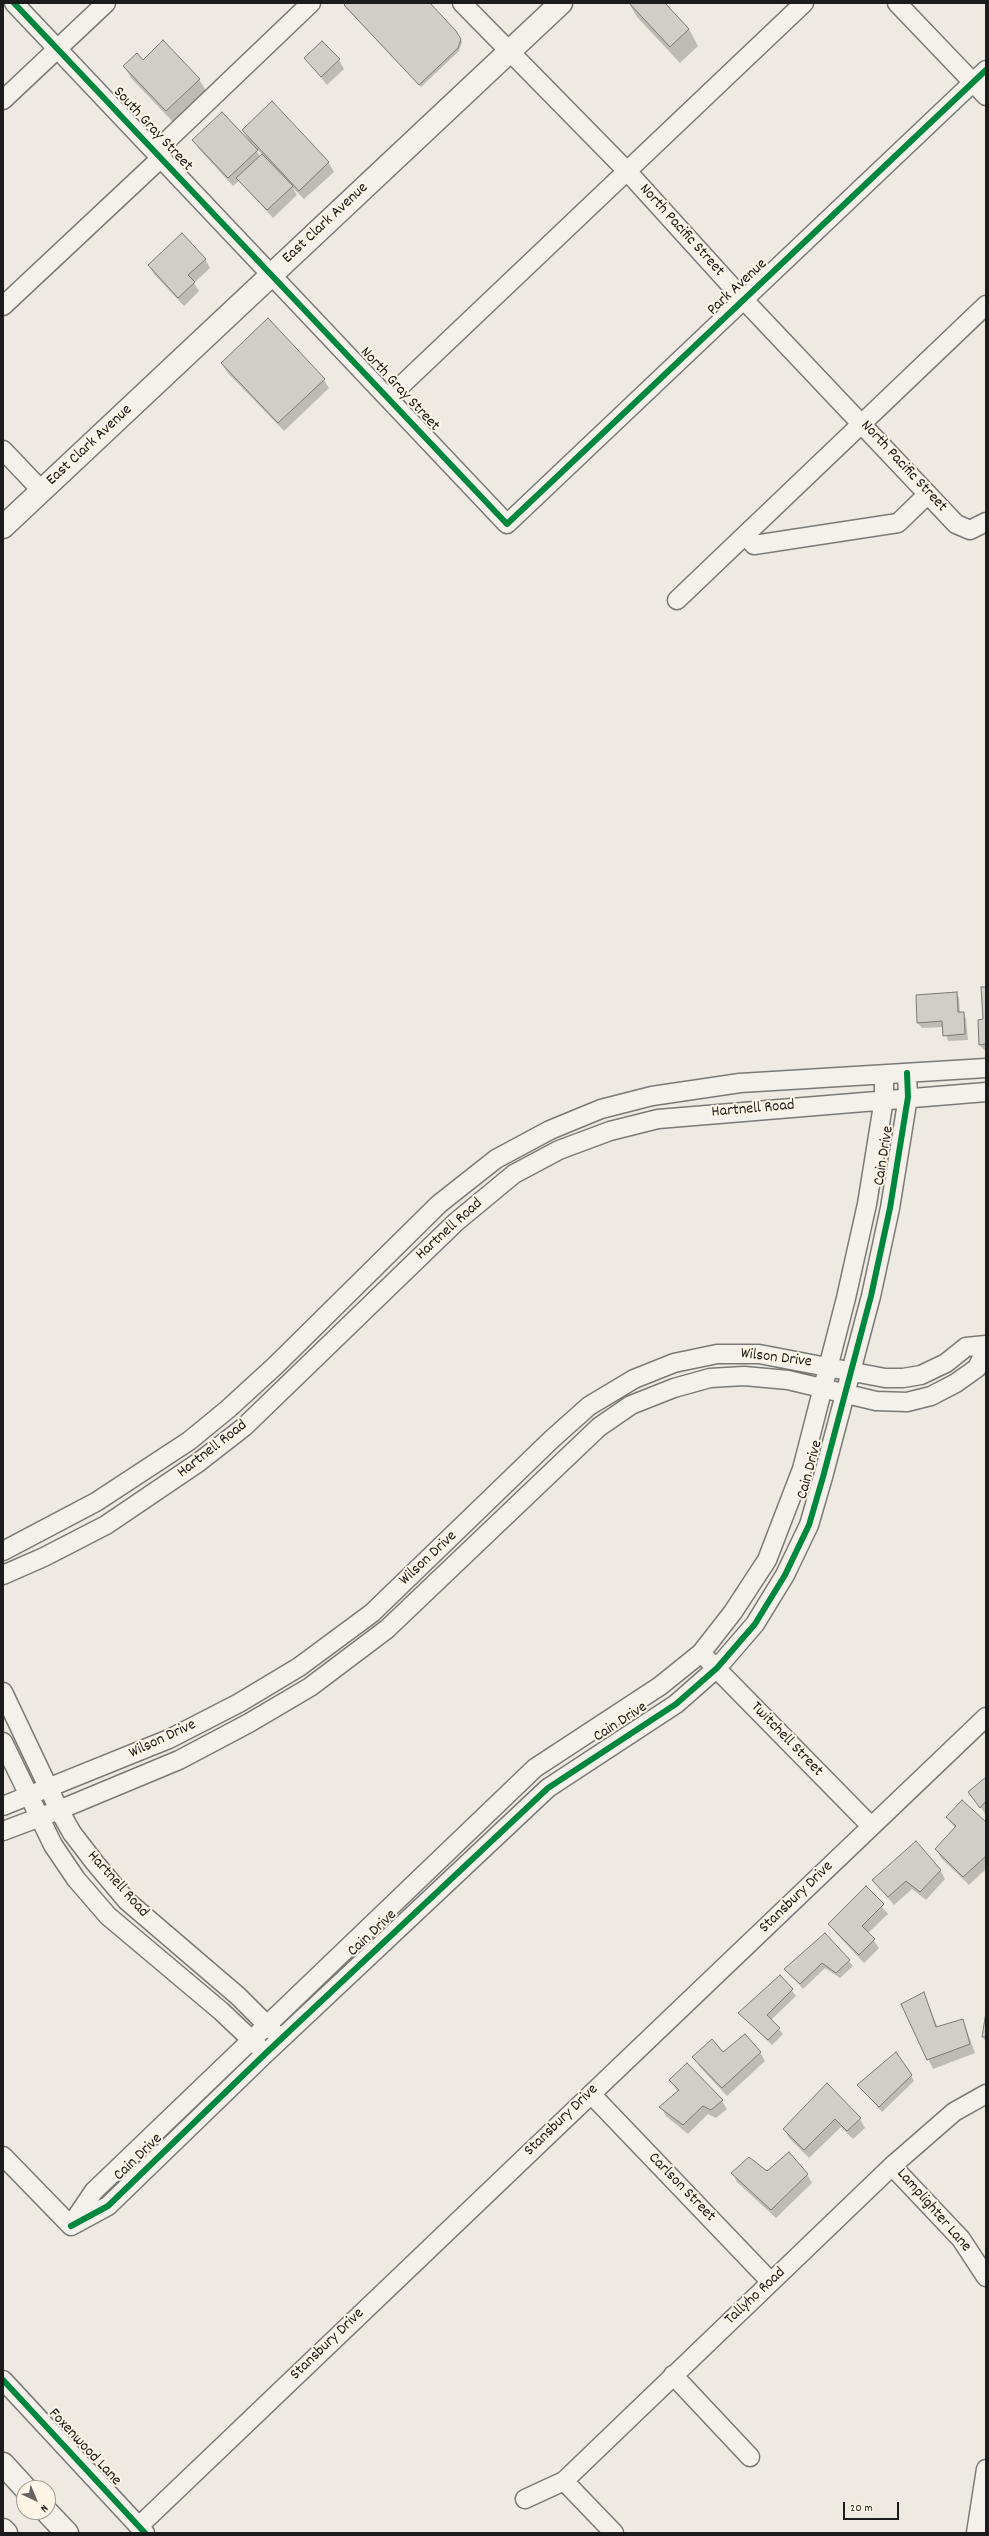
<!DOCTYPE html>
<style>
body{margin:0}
#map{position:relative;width:989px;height:2536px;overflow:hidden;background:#eeeae2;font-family:Dekko,sans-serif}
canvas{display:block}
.frame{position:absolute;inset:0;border:4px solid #1c1c1c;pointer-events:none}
.north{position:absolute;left:16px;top:2480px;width:40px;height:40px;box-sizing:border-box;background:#fcf5e5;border:1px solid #a29e95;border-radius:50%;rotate:136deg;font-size:11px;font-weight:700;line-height:16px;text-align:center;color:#1c1c1c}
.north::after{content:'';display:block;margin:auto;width:14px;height:18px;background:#666461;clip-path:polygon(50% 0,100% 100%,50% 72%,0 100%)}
.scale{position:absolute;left:843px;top:2502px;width:56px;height:18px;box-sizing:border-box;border:2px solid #1c1c1c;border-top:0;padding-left:5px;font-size:12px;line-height:14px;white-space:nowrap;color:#1c1c1c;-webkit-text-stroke:3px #fcf5e5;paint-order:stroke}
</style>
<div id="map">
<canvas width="989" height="2536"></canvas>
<div class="frame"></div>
<div class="north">N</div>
<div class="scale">20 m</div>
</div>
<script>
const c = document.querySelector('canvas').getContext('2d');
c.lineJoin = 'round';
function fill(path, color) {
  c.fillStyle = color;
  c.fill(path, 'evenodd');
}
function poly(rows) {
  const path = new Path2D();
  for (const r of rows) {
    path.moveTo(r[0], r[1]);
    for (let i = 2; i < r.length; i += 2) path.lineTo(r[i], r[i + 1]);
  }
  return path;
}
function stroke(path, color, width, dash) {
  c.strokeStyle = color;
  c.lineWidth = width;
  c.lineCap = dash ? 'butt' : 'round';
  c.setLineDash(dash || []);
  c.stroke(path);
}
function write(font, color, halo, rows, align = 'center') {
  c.font = font + ' Dekko,sans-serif';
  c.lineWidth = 4;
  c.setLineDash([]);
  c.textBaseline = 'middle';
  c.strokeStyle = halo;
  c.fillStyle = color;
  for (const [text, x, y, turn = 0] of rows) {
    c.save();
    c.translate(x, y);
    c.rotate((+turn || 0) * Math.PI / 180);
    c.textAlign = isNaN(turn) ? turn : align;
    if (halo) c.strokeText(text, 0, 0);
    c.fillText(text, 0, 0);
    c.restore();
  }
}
const shadow = poly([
 [347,3,429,3,455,31,462,42,459,51,421,87,346,8,345,5],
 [629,3,664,3,689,29,698,46,680,63,637,17],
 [305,58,339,60,344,69,327,85],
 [143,61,199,79,206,91,173,122,131,78,124,66],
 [272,103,329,163,334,172,304,199,292,187,297,195,273,218,239,181,233,186,199,149,194,140,249,141,243,130],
 [255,148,262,154,260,156],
 [205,259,210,268,194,283,199,291,184,306,154,274,149,265],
 [268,320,324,380,329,388,284,431,227,372,222,363],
 [986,988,986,1050,984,1050,980,1045],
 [956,993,959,998,960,1013,963,1013,966,1019,968,1040,948,1041,944,1027,922,1028,918,1023],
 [986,1778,986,1815,970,1792],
 [947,1817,986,1823,986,1869,969,1885,941,1858,936,1849,955,1828],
 [940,1870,945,1879,926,1900,912,1889,894,1905,873,1880],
 [866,1888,888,1914,868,1933,879,1948,864,1963,835,1932,830,1924],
 [825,1934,853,1966,840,1978,825,1968,803,1989,785,1969],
 [780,1976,796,1996,771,2020,783,2034,772,2045,740,2013],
 [924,1994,938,2028,963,2020,975,2053,933,2069,902,2004],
 [986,2018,986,2043,983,2037],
 [760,2052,765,2061,727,2096,699,2066,694,2057],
 [911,2075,914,2081,882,2112,858,2085],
 [670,2081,722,2101,727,2109,716,2118,708,2114,688,2134,666,2116,661,2107,678,2092],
 [827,2085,860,2119,865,2128,853,2139,841,2127,809,2158,789,2138,784,2129],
 [732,2173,807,2174,812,2183,776,2218,737,2182]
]);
const building = poly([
 [346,3,430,3,456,31,461,39,458,48,419,85,344,5,346,3],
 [629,3,665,3,689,29,670,47,629,3],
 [163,40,200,79,166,111,123,66,137,53,143,60,163,40],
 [322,41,340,59,321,77,304,58,322,41],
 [272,101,329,162,299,191,242,130,272,101],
 [222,112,258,150,228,178,192,140,222,112],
 [262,154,293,186,267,210,236,178,262,154],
 [182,233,206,259,188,275,195,282,178,298,148,265,182,233],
 [268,318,325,379,278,423,221,363,268,318],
 [981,987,986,987,986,1044,979,1045,978,1020,983,1019,981,987],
 [957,992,958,1012,964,1012,965,1034,943,1036,942,1021,917,1023,916,995,957,992],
 [986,1777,986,1801,980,1808,968,1792,986,1777],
 [962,1800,986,1822,986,1856,963,1877,935,1849,956,1826,946,1817,962,1800],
 [916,1841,941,1870,920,1892,906,1881,888,1897,872,1880,916,1841],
 [866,1886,884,1904,862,1926,875,1939,859,1955,828,1924,866,1886],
 [825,1933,850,1960,836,1973,822,1963,800,1984,784,1969,825,1933],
 [780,1975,793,1989,767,2015,780,2028,768,2040,738,2013,780,1975],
 [924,1992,936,2027,963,2019,970,2044,927,2060,901,2004,924,1992],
 [986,2012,986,2037,982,2037,986,2012],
 [745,2034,761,2052,722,2088,692,2057,712,2039,723,2052,745,2034],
 [896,2052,912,2075,879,2107,857,2085,896,2052],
 [687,2063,723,2100,711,2110,703,2106,683,2125,659,2107,679,2090,669,2080,687,2063],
 [827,2083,861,2118,847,2131,835,2119,804,2150,783,2129,827,2083],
 [789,2152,808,2174,771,2210,731,2173,749,2157,767,2171,789,2152]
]);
const minor = poly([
 [14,3,507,524,986,70],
 [462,3,627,171,744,300,956,524,970,530,986,522],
 [897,3,986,96],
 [3,100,106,3],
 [155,152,311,3],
 [3,306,161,158],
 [388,398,804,3],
 [3,450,42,491],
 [745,535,754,545,898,523,928,494],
 [677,600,986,305],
 [3,1551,96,1502,189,1441,228,1409,275,1366,439,1204,496,1159,550,1130,601,1109,652,1096,740,1083,986,1068],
 [3,1575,44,1557,106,1525,199,1462,244,1427,456,1222,514,1174,559,1150,610,1131,658,1119,986,1092],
 [708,1660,871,1826],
 [3,1692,59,1810,72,1833,95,1863,127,1901,238,1996,273,2031],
 [3,1742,53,1845,76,1879,108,1916,221,2011,258,2046],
 [3,1806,169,1739,239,1703,299,1667,372,1613,552,1439,589,1406,634,1379,674,1363,717,1354,759,1354,885,1378,903,1378,921,1375,946,1363,966,1347,986,1345],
 [3,1831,59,1810,179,1760,249,1723,310,1687,387,1629,599,1427,631,1405,674,1388,710,1378,744,1376,788,1380,876,1401,907,1402,931,1396,956,1383,977,1368,986,1349],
 [591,2094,771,2282],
 [3,2156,71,2226],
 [892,2166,961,2239,986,2277],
 [71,2225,94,2191,535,1768,660,1686,701,1653,733,1612,767,1560,802,1469,846,1298,867,1204,884,1099,884,1075],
 [71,2226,108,2206,265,2054,548,1788,676,1704,717,1668,755,1624,785,1575,809,1525,823,1477,871,1296,890,1208,908,1097,907,1073],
 [673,2375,750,2457],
 [3,2380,145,2533],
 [564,2481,614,2533],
 [525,2499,564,2481,892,2166,954,2112,986,2094],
 [139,2526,986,1717],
 [976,2533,986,2469]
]);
const major = poly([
 [3,527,561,3]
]);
const highway = poly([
 [3,2464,25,2488],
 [47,2512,67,2533],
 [3,2530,6,2533]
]);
const cycleway = poly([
 [14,3,507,524,986,70],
 [71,2226,108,2206,265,2054,548,1788,676,1704,717,1668,755,1624,785,1575,809,1525,823,1477,871,1296,890,1208,908,1097,907,1073],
 [3,2380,145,2533]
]);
const streetNames = [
 ["South Gray Street",152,130,47],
 ["East Clark Avenue",326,224,-43],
 ["North Pacific Street",681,231,48],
 ["Park Avenue",738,288,-43],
 ["North Gray Street",399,390,47],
 ["East Clark Avenue",90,446,-43],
 ["North Pacific Street",903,467,47],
 ["Hartnell Road",753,1110,-5],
 ["Cain Drive",885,1156,-81],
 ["Hartnell Road",450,1230,-42],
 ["Wilson Drive",776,1359,7],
 ["Hartnell Road",213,1450,-38],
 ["Cain Drive",811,1470,-75],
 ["Wilson Drive",429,1559,-43],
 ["Cain Drive",621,1723,-33],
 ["Wilson Drive",163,1740,-25],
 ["Twitchell Street",786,1740,46],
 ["Hartnell Road",117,1885,48],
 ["Stansbury Drive",797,1898,-44],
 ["Cain Drive",373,1934,-43],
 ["Stansbury Drive",562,2121,-44],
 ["Cain Drive",139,2158,-44],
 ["Carlson Street",681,2188,46],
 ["Lamplighter Lane",933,2211,49],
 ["Tallyho Road",756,2297,-43],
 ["Stansbury Drive",328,2345,-44],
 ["Foxenwood Lane",84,2448,47]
];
fill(shadow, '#0003');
fill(building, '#d1cec8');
stroke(building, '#7a7975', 1);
stroke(minor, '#7a7975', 21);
stroke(major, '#7a7975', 25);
stroke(highway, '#7a7975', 25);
stroke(minor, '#f4f1ea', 18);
stroke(major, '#f4f1ea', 22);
stroke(highway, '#f4f1ea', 22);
stroke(cycleway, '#00873e', 6);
write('16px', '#1c1c1c', '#fcf5e5', streetNames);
</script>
